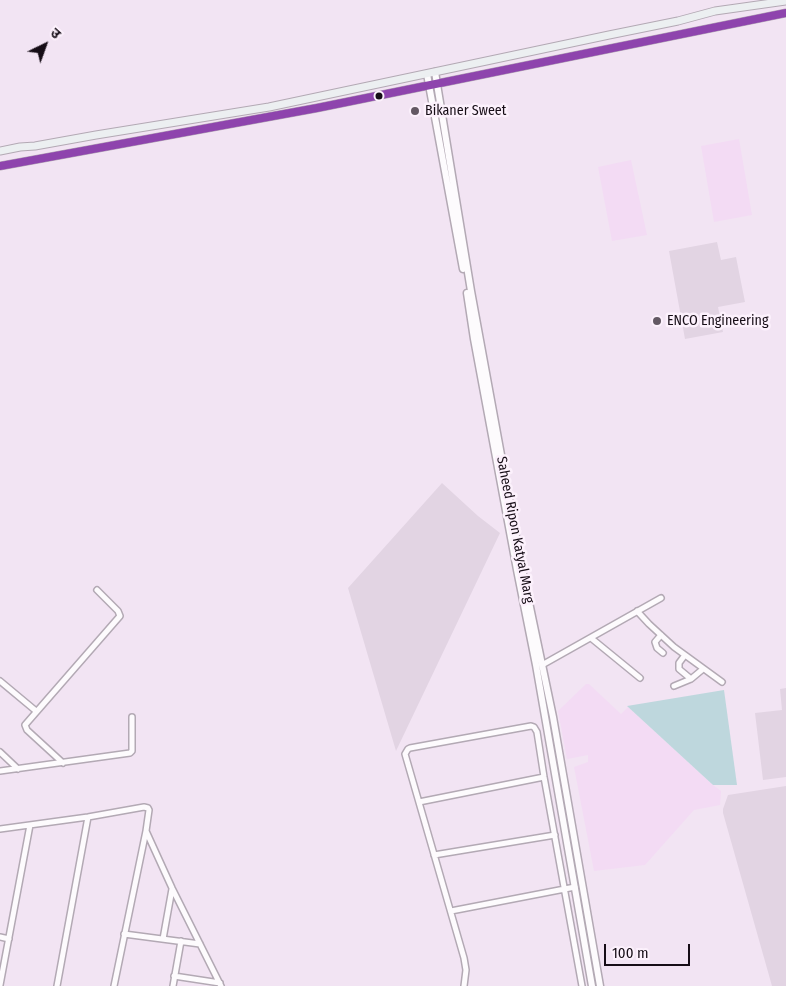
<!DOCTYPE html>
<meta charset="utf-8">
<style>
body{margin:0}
#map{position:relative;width:786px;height:986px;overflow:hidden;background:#f2e4f3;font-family:"Fira Sans Condensed","Noto Sans Devanagari",sans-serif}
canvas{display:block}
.north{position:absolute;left:20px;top:20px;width:50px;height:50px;-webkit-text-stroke:4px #fcf1fc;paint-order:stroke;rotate:42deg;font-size:14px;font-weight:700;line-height:20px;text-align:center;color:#160d16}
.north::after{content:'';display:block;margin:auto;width:18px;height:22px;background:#160d16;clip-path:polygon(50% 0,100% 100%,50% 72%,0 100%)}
.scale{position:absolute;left:604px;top:944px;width:86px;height:22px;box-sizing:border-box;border:2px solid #160d16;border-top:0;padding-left:6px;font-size:15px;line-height:18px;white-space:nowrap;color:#160d16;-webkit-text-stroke:4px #fcf1fc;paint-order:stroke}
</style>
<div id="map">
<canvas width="786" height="986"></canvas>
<div class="north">उ</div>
<div class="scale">100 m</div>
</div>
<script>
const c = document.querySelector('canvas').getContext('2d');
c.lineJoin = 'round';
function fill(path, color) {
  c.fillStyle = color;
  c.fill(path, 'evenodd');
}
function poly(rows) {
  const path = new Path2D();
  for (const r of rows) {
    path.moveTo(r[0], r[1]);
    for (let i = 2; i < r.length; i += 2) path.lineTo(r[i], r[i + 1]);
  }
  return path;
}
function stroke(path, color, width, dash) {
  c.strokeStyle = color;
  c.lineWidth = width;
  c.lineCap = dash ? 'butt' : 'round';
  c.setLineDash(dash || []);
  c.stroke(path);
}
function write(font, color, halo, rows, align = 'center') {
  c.font = font + ' "Fira Sans Condensed",sans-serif';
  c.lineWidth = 5;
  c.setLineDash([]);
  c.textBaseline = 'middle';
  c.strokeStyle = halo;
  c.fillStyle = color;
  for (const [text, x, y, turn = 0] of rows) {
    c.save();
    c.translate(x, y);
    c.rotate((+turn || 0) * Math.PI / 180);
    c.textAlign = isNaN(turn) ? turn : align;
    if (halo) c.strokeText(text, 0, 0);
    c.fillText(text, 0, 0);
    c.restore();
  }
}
const built = poly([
 [739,139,752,215,714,222,701,146],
 [631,160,647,235,612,241,598,167],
 [586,684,589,684,621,714,628,707,713,785,721,791,720,805,694,810,645,865,594,871,574,767,588,762,588,755,567,759,558,711]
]);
const green = poly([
 [717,242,721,260,736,257,745,302,718,307,723,332,685,339,669,251],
 [442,483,478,516,500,533,396,751,348,588],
 [786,688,786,777,763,780,755,713,782,710,780,689],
 [786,786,786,986,772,986,723,813,723,809,728,795]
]);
const water = poly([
 [724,690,737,785,713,785,627,706]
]);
const minor = poly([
 [637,611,649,624,674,647,722,682],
 [661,635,655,642,657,648,663,653],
 [591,638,640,678],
 [685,655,679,663,679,669,691,679],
 [542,665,661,598],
 [0,681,36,711],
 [674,686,691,679,703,669],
 [0,752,18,769],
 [63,763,27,730,25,725,120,616,118,611,97,590],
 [0,771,130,753,132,751,132,717],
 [419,802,544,777],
 [0,829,88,817,144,807,148,808,149,810,146,831,172,888,221,986],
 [434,855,555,835],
 [451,911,575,887],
 [124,934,200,944],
 [0,937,9,939],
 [163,939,172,889],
 [174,976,220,983],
 [0,985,30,825],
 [57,986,88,817],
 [114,986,146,831],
 [173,986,181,941],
 [464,986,466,970,464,958,405,754,408,749,410,748,531,726,534,727,537,732,544,777,582,986]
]);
const tertiary = poly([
 [435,72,471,291,521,564,553,717,600,986],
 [427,74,463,269],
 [467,293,474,339,517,570,536,665,592,986]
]);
const secondary = poly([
 [0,151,20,147,35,146,96,135,269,107,609,35,678,21,715,11,786,1],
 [0,166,317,108,786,13]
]);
const bus1 = poly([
 [0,166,317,108,786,13]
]);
const markers = [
 [379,96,4.5,"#160d16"],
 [415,111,5,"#635863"],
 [657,321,5,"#635863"]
];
const poiNames = [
 ["Bikaner Sweet",425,111],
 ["ENCO Engineering",667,321]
];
const streetNames = [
 ["Saheed Ripon Katyal Marg",515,530,79]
];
fill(built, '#f3dbf4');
fill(green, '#e2d4e3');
fill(water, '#bed7dd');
stroke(minor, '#b3a9b4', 8);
stroke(tertiary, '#b3a9b4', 9);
stroke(secondary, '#b3a9b4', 9);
stroke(minor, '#fdfbfd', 5);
stroke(tertiary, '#fdfbfd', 6);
stroke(secondary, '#eceff1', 7);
stroke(bus1, '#8e44ad', 8);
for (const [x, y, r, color] of markers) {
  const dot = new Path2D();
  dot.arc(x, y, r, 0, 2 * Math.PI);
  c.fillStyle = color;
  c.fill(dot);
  stroke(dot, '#fcf1fc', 2);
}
write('14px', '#160d16', '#fcf1fc', poiNames, 'left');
write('14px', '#160d16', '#fcf1fc', streetNames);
</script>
